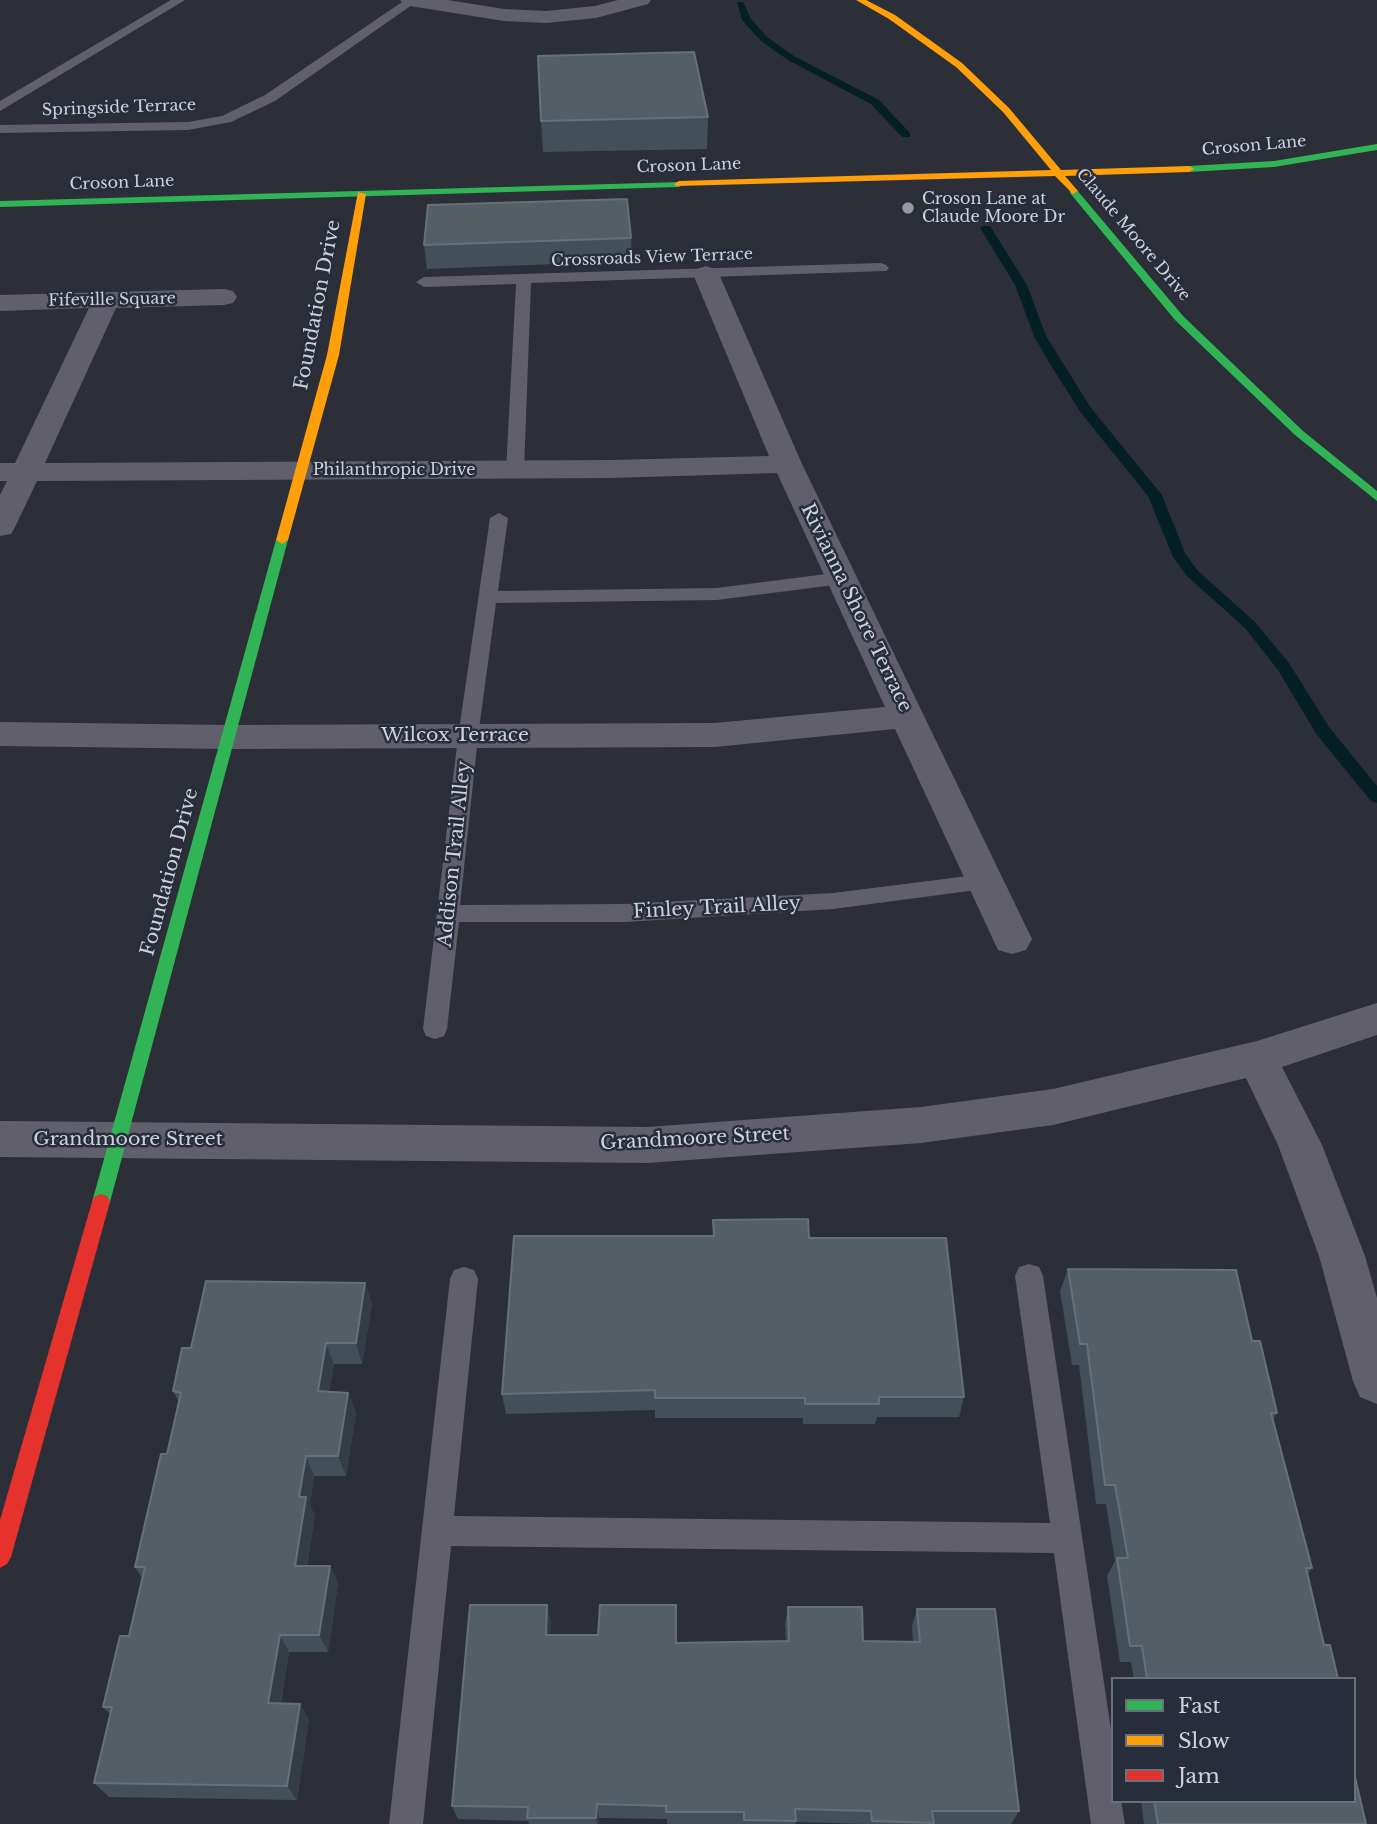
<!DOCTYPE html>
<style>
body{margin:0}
#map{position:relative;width:1377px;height:1824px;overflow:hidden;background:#2c2f37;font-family:"Libre Baskerville",serif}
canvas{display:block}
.legend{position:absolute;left:1111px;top:1677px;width:245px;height:126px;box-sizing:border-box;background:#282d3b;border:2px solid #6a6f7b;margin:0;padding:9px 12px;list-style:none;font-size:21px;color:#ced2db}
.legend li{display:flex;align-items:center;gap:14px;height:35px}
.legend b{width:35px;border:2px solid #6a6f7b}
</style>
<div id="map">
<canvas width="1377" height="1824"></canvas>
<ul class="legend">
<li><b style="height:9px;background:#30b455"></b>Fast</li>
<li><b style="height:9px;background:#ff9f0a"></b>Slow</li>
<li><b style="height:9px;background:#e5322d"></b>Jam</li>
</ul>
</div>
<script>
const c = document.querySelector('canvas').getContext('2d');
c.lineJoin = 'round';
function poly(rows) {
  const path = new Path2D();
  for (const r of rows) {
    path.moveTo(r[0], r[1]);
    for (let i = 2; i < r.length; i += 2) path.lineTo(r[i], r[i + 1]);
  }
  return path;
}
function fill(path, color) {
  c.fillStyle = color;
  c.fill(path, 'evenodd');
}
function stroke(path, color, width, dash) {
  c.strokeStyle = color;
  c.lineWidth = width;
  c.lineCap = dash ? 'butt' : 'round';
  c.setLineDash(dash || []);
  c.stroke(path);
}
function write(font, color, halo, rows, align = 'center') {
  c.font = font + ' "Libre Baskerville",serif';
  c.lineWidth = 5;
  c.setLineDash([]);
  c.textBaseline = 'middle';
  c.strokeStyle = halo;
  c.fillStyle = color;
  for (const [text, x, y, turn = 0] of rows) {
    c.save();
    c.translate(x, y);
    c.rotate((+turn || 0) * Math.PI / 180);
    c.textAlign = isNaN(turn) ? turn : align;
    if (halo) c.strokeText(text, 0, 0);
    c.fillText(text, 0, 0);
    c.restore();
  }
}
const stream = poly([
 [737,2,743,2,751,19,767,37,794,56,879,100,910,133,910,137,902,137,871,104,788,60,761,41,742,20,737,2],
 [982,226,990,226,1027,285,1046,336,1091,408,1162,495,1185,553,1197,570,1255,622,1289,663,1329,727,1377,786,1377,803,1371,801,1317,735,1278,670,1245,628,1187,576,1173,557,1148,496,1081,413,1047,359,1034,336,1015,285,980,228,982,226]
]);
const lane = poly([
 [171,0,185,0,0,111,0,101,171,0],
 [405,0,419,0,275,101,231,122,188,130,0,133,0,125,188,122,222,116,265,95,405,0],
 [881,263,886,265,889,268,886,271,531,283,524,470,515,475,506,470,516,284,424,287,416,282,424,277,881,263],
 [499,513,508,518,498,591,717,588,842,572,851,578,842,584,717,600,496,603,478,737,460,905,625,904,833,893,984,874,992,876,995,882,992,888,833,909,625,922,459,922,447,1029,444,1036,435,1039,426,1036,423,1029,458,737,490,518,499,513],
 [1029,1264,1039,1267,1043,1276,1113,1743,1113,1801,1121,1801,1125,1824,1091,1824,1054,1553,451,1546,423,1824,389,1824,450,1279,454,1270,464,1267,474,1270,478,1279,454,1516,1050,1523,1015,1276,1019,1267,1029,1264]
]);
const street = poly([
 [400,0,448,0,504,9,546,11,595,6,618,0,651,0,648,4,596,18,546,23,504,21,410,6,403,4,400,0],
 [706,266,715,269,719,274,802,464,1032,939,1026,950,1012,954,998,950,895,729,715,747,229,749,0,746,0,722,229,725,715,723,885,707,777,473,611,478,37,481,15,527,11,534,0,536,0,495,7,481,0,481,0,463,15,463,89,308,0,311,0,295,224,289,233,291,237,297,233,303,224,305,116,308,45,463,611,460,769,456,693,274,697,269,706,266],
 [1377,1003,1377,1035,1282,1067,1322,1145,1365,1256,1377,1298,1377,1404,1360,1397,1353,1381,1319,1256,1278,1145,1246,1078,1053,1125,921,1143,648,1163,0,1157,0,1121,648,1127,921,1107,1053,1089,1257,1041,1377,1003]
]);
const fast = poly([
 [1377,144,1377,150,1274,167,1189,172,1184,169,1189,166,1274,161,1377,144],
 [682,182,684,184,679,187,0,207,0,201,682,182],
 [1070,189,1076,189,1183,316,1303,431,1377,491,1377,501,1295,435,1175,320,1070,193,1070,189],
 [282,536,288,540,110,1202,107,1208,101,1210,95,1208,92,1202,276,540,282,536]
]);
const slow = poly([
 [856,0,866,0,895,15,962,63,1009,108,1061,170,1189,166,1194,169,1189,172,1065,176,1078,191,1073,194,1055,176,676,186,674,184,679,181,1051,170,1003,112,956,67,889,19,856,0],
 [358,192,366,194,339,355,288,540,282,544,276,540,327,355,358,192]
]);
const jam = poly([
 [101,1194,107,1196,110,1202,11,1557,7,1564,0,1568,0,1520,92,1202,95,1196,101,1194]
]);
const wall = poly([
 [708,117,707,149,543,152,541,121],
 [631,238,632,261,427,269,424,245],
 [713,1220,809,1238,964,1397,959,1417,877,1417,875,1424,803,1424,803,1418,655,1418,655,1410,506,1414,502,1394,713,1236],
 [1068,1269,1252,1341,1277,1413,1273,1420,1312,1568,1308,1574,1324,1645,1338,1679,1134,1679,1131,1662,1120,1662,1107,1576,1115,1561,1106,1504,1096,1504,1079,1365,1072,1365,1060,1291],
 [365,1283,372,1304,362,1364,334,1364,329,1392,348,1393,356,1413,346,1476,314,1476,310,1505,315,1516,307,1566,330,1566,338,1583,328,1652,289,1652,281,1703,309,1719,297,1800,109,1797,94,1783,110,1714,103,1707,129,1636,142,1578,135,1567,167,1454,179,1402,173,1391,191,1348],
 [788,1607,863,1641,913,1642,912,1626,917,1609,1019,1811,1011,1824,867,1824,796,1822,795,1824,667,1824,667,1819,599,1818,599,1824,529,1824,528,1821,458,1819,452,1806,551,1622,550,1635,676,1643,786,1641,785,1624],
 [1141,1801,1354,1801,1366,1824,1144,1824]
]);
const shadedWall = poly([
 [365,1283,372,1304,362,1364,356,1343],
 [326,1343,334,1364,326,1412,318,1391],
 [348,1393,356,1413,346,1476,338,1456],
 [306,1456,314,1476,310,1505,315,1516,304,1583,295,1566,299,1497],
 [330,1566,338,1583,328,1652,319,1635],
 [547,1605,551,1622,549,1652,546,1635],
 [280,1635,289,1652,278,1718,268,1703],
 [300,1704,309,1719,297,1800,287,1786],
 [597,1804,599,1818,599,1824,597,1824,596,1818]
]);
const building = poly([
 [694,52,708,117,541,121,538,56,694,52],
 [627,199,631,238,424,245,428,205,627,199],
 [808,1219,809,1238,946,1238,964,1397,879,1397,879,1404,805,1404,805,1398,655,1398,655,1390,502,1394,514,1236,714,1236,713,1220,808,1219],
 [1068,1269,1236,1270,1252,1341,1260,1341,1277,1413,1271,1413,1312,1568,1306,1568,1324,1645,1330,1645,1338,1679,1147,1679,1142,1646,1130,1646,1117,1558,1128,1558,1115,1485,1105,1485,1087,1344,1080,1344,1068,1269],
 [206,1281,365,1283,356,1343,326,1343,318,1391,348,1393,338,1456,306,1456,299,1497,306,1497,295,1566,330,1566,319,1635,280,1635,268,1703,300,1704,287,1786,94,1783,112,1707,103,1707,120,1636,129,1636,145,1567,135,1567,161,1454,167,1454,181,1393,173,1391,182,1348,191,1348,206,1281],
 [470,1605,547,1605,546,1635,598,1635,600,1605,676,1605,676,1643,789,1641,788,1607,862,1607,863,1641,920,1642,917,1609,995,1609,1019,1811,932,1811,934,1823,872,1821,871,1811,795,1809,796,1821,744,1820,744,1812,666,1812,666,1806,597,1804,596,1818,527,1818,528,1807,452,1806,470,1605],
 [1354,1773,1366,1824,1158,1824,1154,1801,1354,1801,1354,1773]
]);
const markers = [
 [908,208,7,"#9599a2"]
];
const farStreetnames = [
 ["Springside Terrace",119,108,-2],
 ["Croson Lane",1254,146,-5],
 ["Croson Lane",689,166,-2],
 ["Croson Lane",122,183,-2],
 ["Claude Moore Drive",1133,235,50],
 ["Crossroads View Terrace",652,258,-2],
 ["Fifeville Square",112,300,-1],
 ["Philanthropic Drive",394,470]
];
const farPoinames = [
 ["Croson Lane at",922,199],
 ["Claude Moore Dr",922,217]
];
const streetNames = [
 ["Foundation Drive",318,305,-79],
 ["Rivianna Shore Terrace",856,608,64],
 ["Wilcox Terrace",455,736],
 ["Addison Trail Alley",455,854,-84],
 ["Foundation Drive",170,872,-75],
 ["Finley Trail Alley",717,908,-3],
 ["Grandmoore Street",695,1139,-3],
 ["Grandmoore Street",128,1140]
];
fill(stream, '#042025');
fill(lane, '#625f6d');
fill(street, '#625f6d');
fill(fast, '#30b455');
fill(slow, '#ff9f0a');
fill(jam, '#e5322d');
fill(wall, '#445059');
fill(shadedWall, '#343d45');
fill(building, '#535e67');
stroke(building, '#667079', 2);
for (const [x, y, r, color] of markers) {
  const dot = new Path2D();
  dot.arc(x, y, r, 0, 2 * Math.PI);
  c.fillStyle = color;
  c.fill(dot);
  stroke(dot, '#282d3b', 2.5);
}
write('16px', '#ced2db', '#282d3b', farStreetnames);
write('16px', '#ced2db', '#282d3b', farPoinames, 'left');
write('19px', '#ced2db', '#282d3b', streetNames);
</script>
